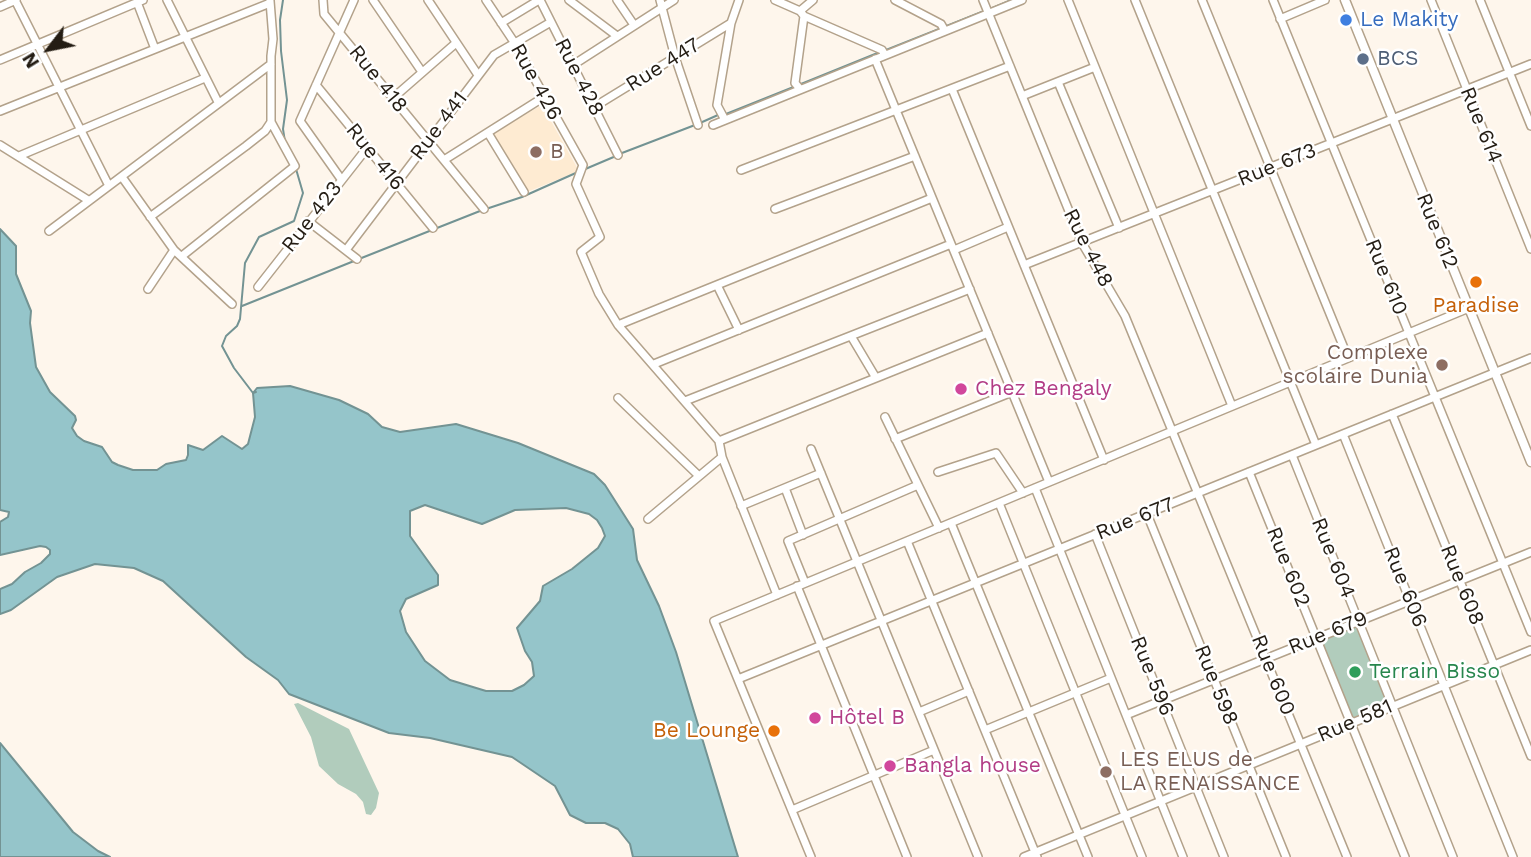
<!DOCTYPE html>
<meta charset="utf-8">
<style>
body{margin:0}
#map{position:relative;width:1531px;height:857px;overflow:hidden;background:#fef6ec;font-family:"Work Sans",sans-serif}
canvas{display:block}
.north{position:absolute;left:14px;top:14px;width:70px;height:70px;-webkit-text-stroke:5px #fff;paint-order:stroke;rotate:238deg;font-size:19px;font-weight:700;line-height:28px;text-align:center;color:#241d14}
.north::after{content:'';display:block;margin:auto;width:24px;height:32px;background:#241d14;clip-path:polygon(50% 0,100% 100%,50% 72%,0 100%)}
</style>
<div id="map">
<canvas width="1531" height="857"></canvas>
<div class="north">N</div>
</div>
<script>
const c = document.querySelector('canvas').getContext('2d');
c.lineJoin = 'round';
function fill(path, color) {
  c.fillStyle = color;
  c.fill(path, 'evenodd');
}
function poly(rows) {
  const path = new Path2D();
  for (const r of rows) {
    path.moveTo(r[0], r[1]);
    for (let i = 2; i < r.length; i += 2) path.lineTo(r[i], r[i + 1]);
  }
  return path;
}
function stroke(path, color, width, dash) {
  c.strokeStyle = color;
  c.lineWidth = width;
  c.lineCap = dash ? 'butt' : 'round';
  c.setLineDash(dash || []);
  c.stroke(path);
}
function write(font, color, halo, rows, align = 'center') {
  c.font = font + ' "Work Sans",sans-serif';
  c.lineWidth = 5;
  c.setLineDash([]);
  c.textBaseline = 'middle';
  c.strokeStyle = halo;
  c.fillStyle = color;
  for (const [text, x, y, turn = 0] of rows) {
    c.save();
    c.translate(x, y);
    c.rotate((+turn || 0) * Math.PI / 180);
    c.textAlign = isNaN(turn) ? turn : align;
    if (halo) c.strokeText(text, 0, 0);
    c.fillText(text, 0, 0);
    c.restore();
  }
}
const built = poly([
 [542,105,579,171,527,192,491,134]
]);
const green = poly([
 [1359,626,1390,703,1352,718,1321,641],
 [298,703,349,729,379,793,376,808,371,815,366,814,363,802,356,794,338,784,319,766,311,737,294,704]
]);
const water = poly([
 [0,229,16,246,16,274,31,311,30,323,36,367,50,392,75,416,76,420,72,428,77,436,84,441,102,447,112,462,118,465,133,470,157,470,166,464,186,460,188,455,188,445,203,450,222,436,242,449,248,444,255,417,253,393,257,388,290,386,339,400,368,414,382,427,400,432,456,424,518,443,594,474,605,485,633,529,637,560,659,606,676,652,738,857,633,857,630,844,618,829,605,823,586,823,570,815,555,786,512,757,430,738,389,733,289,694,278,680,246,657,163,581,134,568,95,564,57,577,11,610,0,614,0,589,12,584,25,572,41,563,50,554,50,550,46,547,40,546,0,555,0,522,8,517,9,512,0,510,0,229],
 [425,505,482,524,515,510,566,508,589,514,597,520,602,528,605,536,598,548,572,569,543,586,540,601,517,628,525,651,532,662,534,676,524,685,512,691,486,691,450,680,425,661,406,632,400,611,406,599,438,585,438,575,410,536,410,511,425,505],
 [0,743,73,832,98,851,110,857,0,857,0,743]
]);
const stream = poly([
 [283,0,280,20,281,51,287,100,283,129,285,142],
 [990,9,1011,0],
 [944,27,984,11],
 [886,50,939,29],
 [801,84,880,52],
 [726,114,796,86],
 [700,123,718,115],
 [622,153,695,125],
 [583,170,616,156],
 [486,209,522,197,578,172],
 [437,228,480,211],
 [359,259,432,230],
 [242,306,354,261],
 [256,392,253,393,234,368,222,346,226,336,237,326,240,319,245,263,259,237,294,221,303,193,296,169]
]);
const minor = poly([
 [15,0,109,186],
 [167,0,218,102],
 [323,0,324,14,484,209],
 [373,0,422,72],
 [428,0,478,75],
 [486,0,514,42,583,165,576,184,600,237,581,252,599,294,618,325,719,441,722,457,777,595],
 [540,0,618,155],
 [569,0,617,36],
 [617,0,634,25],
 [660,0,675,57,698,125],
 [775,0,800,11,804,16,882,50,885,55],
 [895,0,941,24,945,31],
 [983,0,1082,243,1125,316,1347,857],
 [1068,0,1232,406],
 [1135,0,1316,445],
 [1202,0,1348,358],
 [1273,0,1531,632],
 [1431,0,1531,249],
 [1480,0,1531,126],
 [137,2,155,49],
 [0,7,16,0],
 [800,11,813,0],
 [1280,19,1325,0],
 [501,23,539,0],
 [875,59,1049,482],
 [0,60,143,0],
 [573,65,674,0],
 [1058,82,1119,228],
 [316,85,433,228],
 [800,89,795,83,804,16],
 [952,89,1104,460],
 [1022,96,1095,67],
 [393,98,456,43],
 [594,107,731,23],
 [0,111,270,3],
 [725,120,717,105,731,23,739,0],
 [713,125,1022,0],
 [488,133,524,192],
 [0,145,88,200],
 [19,156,205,78],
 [444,160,544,97],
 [741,170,1010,66],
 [122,177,174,250,232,304],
 [341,179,300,121,354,0],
 [775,209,915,156],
 [150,217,246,146,265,131,271,122,271,56,273,39,270,1],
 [308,221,357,259],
 [49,231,271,64],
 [346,250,494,55,551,22],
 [954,250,1008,227],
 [182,256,295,166,271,122],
 [1024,265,1531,64],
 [717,285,739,330],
 [258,287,367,148],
 [148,289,174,250],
 [618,325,932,198],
 [851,336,876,378],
 [654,364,951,244],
 [618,398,699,476],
 [685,401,970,289],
 [1392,414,1531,756],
 [885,417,939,528],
 [1343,434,1513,857],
 [895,439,1012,392],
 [719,441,988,333],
 [811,449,978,857],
 [1292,455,1453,857],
 [938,472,996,453,1023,493],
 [1249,472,1405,857],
 [785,488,803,535],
 [1035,488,1183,857],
 [999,503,1142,857],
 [741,506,821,473],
 [1147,514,1286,857],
 [648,519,722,457],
 [951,523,1088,857],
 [1095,534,1224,857],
 [907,541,1037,857],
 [805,583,788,541,918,485],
 [797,586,907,857],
 [738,679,1531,358],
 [919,712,969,691],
 [1126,715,1531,552],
 [985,730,1111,678],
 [792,810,934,750],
 [811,857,714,621,1469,308],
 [1024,857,1531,650]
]);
const tertiary = poly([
 [1345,0,1531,462]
]);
const markers = [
 [1346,20,7,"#3f7fe0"],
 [1363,59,7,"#5c6f8a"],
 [536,152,7,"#8d6e63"],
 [1476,282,7,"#e8710a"],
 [1442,365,7,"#8d6e63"],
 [961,389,7,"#d1479c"],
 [1355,672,7,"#2e9e5b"],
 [815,718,7,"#d1479c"],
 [774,731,7,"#e8710a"],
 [890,766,7,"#d1479c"],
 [1106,772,7,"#8d6e63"]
];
const shopNames = [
 ["Le Makity",1360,20]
];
const serviceNames = [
 ["BCS",1377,59]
];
const streetNames = [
 ["Rue 447",663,65,-32],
 ["Rue 428",579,77,63],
 ["Rue 418",378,79,51],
 ["Rue 426",536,82,61],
 ["Rue 614",1481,125,68],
 ["Rue 441",439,126,-53],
 ["Rue 416",375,157,51],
 ["Rue 673",1277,165,-22],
 ["Rue 423",312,217,-52],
 ["Rue 612",1437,231,68],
 ["Rue 448",1088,248,63],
 ["Rue 610",1386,277,68],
 ["Rue 677",1135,519,-22],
 ["Rue 604",1333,558,68],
 ["Rue 602",1288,567,68],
 ["Rue 608",1462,585,68],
 ["Rue 606",1405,587,68],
 ["Rue 679",1328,633,-22],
 ["Rue 600",1273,675,68],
 ["Rue 596",1152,676,68],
 ["Rue 598",1216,685,68],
 ["Rue 581",1355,721,-23]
];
const educationNames = [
 ["B",550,152],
 ["Complexe",1428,353,"right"],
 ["scolaire Dunia",1428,377,"right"],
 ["LES ELUS de",1120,760],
 ["LA RENAISSANCE",1120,784]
];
const foodNames = [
 ["Paradise",1476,306],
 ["Be Lounge",760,731,"right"]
];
const hotelNames = [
 ["Chez Bengaly",975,389],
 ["Hôtel B",829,718],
 ["Bangla house",904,766]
];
const leisureNames = [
 ["Terrain Bisso",1369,672]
];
fill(built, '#feebd2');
fill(green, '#b1ccbc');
fill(water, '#95c5ca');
stroke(water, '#739393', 2);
stroke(stream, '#739393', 2);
stroke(minor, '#b3a28b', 10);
stroke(tertiary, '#b3a28b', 11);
stroke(minor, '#fff', 7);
stroke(tertiary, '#fff', 8);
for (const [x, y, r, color] of markers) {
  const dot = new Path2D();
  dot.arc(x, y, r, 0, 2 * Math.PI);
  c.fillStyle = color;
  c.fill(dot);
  stroke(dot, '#fff', 2.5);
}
write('21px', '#366cbe', '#fff', shopNames, 'left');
write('21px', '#4e5e75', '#fff', serviceNames, 'left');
write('21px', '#241d14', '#fff', streetNames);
write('21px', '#785e54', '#fff', educationNames, 'left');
write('21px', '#c56008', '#fff', foodNames);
write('21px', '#b23c85', '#fff', hotelNames, 'left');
write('21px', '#27864d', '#fff', leisureNames, 'left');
</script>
